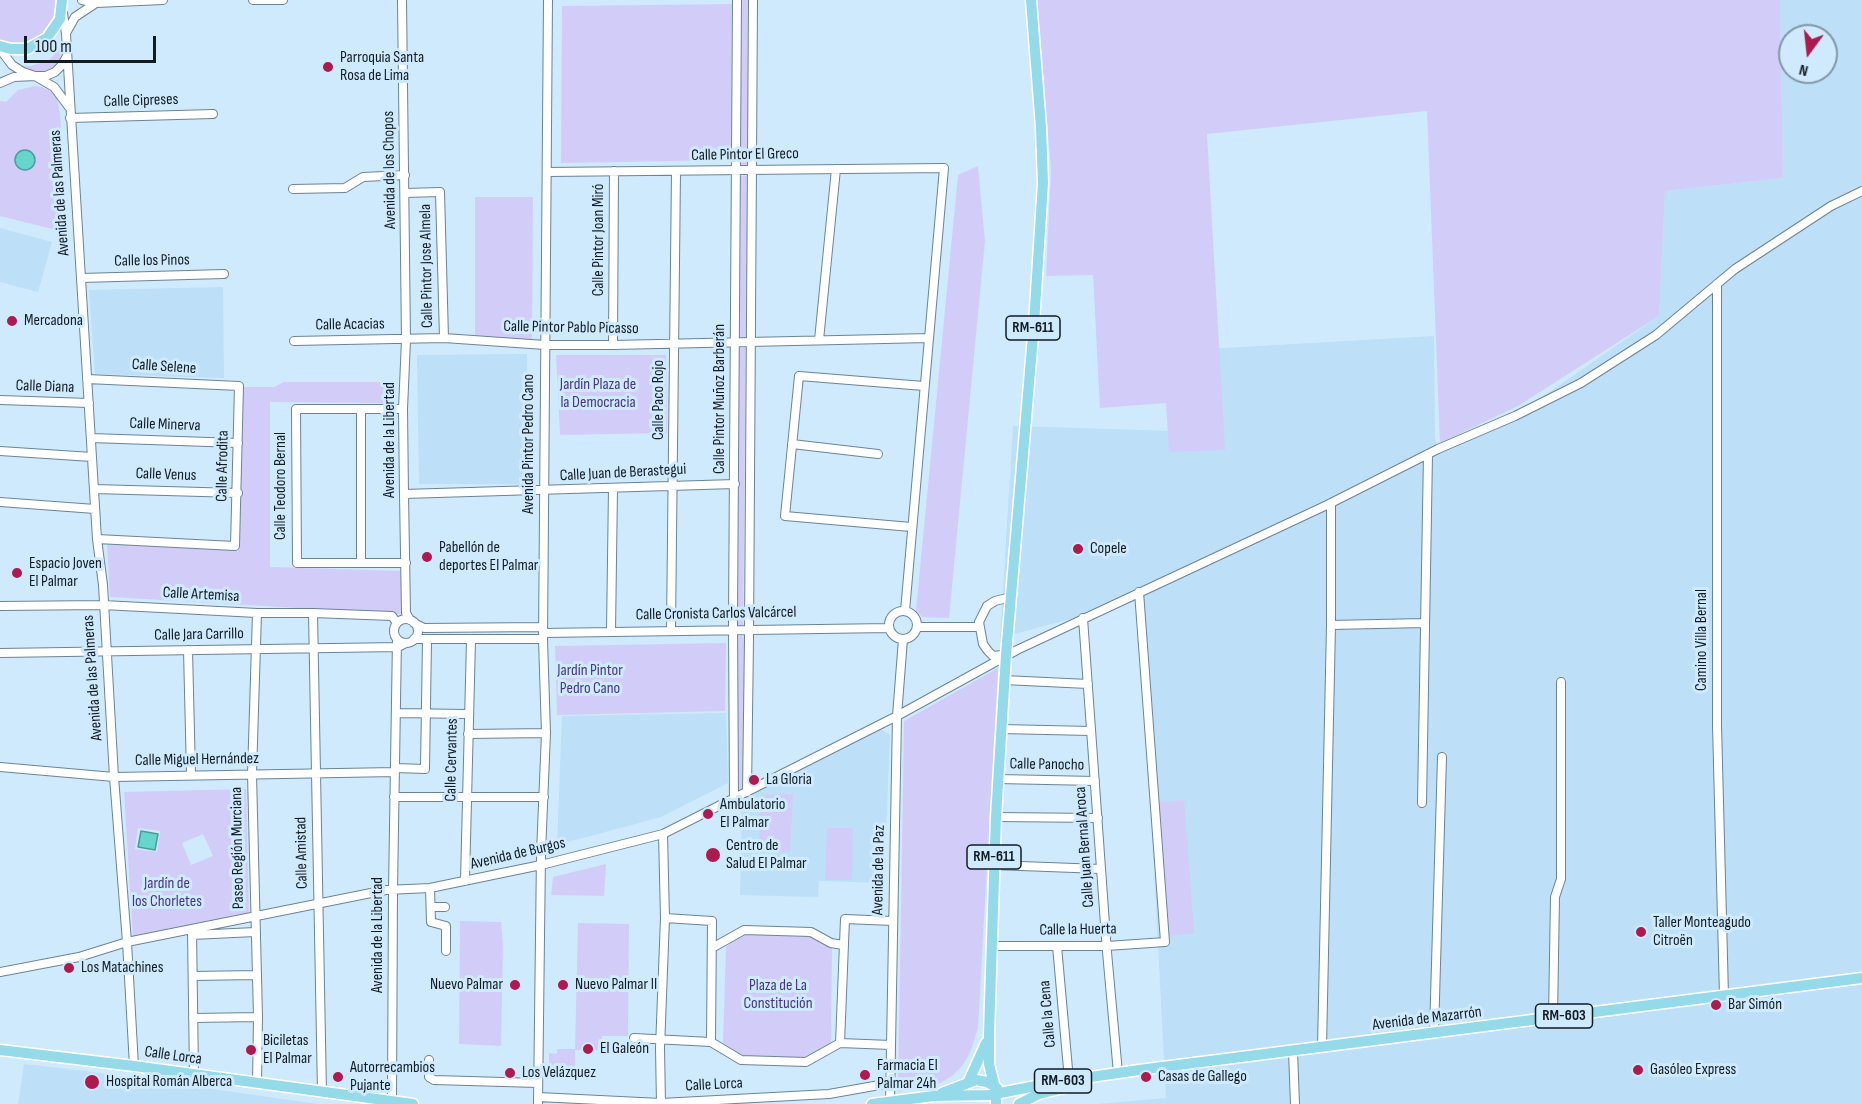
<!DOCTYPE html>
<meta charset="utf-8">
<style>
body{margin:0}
#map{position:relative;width:1862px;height:1104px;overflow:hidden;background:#cfeafd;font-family:"Sofia Sans Condensed",sans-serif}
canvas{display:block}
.north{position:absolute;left:1778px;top:24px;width:60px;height:60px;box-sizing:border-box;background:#cfeafd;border:2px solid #8397a5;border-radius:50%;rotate:195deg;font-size:16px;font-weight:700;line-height:24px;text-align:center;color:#111b22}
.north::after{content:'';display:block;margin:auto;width:21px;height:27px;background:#ac1a4e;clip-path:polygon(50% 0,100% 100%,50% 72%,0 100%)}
.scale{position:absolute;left:24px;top:36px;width:132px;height:27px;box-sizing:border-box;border:3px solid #111b22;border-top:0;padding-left:8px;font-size:18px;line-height:21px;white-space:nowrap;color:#111b22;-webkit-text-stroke:4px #cfeafd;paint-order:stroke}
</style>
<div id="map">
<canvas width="1862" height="1104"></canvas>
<div class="north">N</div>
<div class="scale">100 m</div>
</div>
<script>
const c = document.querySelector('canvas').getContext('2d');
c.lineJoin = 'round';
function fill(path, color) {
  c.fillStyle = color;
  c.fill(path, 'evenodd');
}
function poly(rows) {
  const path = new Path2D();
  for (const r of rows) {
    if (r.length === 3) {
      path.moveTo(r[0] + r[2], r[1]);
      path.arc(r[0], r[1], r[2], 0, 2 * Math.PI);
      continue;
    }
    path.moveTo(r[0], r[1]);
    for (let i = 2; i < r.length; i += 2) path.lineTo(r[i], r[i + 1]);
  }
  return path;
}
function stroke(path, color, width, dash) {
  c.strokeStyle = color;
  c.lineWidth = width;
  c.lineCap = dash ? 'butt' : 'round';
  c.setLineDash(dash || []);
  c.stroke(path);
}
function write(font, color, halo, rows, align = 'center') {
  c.font = font + ' "Sofia Sans Condensed",sans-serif';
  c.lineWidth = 6;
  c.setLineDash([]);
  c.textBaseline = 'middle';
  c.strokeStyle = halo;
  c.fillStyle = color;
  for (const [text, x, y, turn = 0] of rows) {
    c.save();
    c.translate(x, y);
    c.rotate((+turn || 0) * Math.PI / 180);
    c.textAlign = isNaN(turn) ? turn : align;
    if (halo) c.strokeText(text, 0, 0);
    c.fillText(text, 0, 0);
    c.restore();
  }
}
const built = poly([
 [1780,0,1862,0,1862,1104,1098,1104,1166,1098,1140,600,1000,638,1013,426,1207,432,1206,349,1434,336,1435,438,1438,448,1515,416,1659,316,1665,191,1783,178],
 [1790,36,1826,36,1826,72,1790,72],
 [0,228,52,242,38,292,0,282],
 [223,287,224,378,95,374,89,290],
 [527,354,528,484,419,484,417,355],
 [726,713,728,783,661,817,557,845,562,716],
 [879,728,890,735,884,883,819,881,818,897,740,895,742,799],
 [24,1064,85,1071,318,1104,18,1104]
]);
const green = poly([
 [0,0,55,0,54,14,49,27,39,37,26,42,6,42,0,40],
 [741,0,750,0,748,167,741,167],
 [1037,0,1780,0,1783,178,1665,191,1659,316,1518,406,1440,443,1427,111,1207,134,1225,450,1169,452,1166,403,1100,408,1093,275,1046,276,1051,170],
 [732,4,731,160,561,163,562,6],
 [61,48,60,60,49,71,33,72,18,66,31,66,48,61],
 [34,86,42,87,50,91,57,99,60,114,68,233,0,216,0,101,6,102,18,90],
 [978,166,985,241,949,618,922,617,916,610,958,175],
 [741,176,748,176,746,339,739,339],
 [475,197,533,197,532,340,475,339],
 [739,348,746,348,743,627,738,627],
 [556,355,666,355,667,433,560,435],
 [284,382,395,382,395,403,270,402,270,567,402,571,401,614,110,597,107,543,237,549,242,387,274,387],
 [738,636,745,637,743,790,736,793],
 [726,643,725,711,557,715,555,646],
 [998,668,978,1028,970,1053,962,1066,952,1076,937,1085,898,1092,904,721],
 [246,789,249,915,133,938,124,792],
 [138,828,160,831,157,852,135,849],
 [203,834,213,856,191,865,182,843],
 [793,794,790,852,759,851,761,795],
 [1184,800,1194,933,1168,936,1159,802],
 [827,828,853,828,852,880,825,880],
 [606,864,604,896,551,895,553,877],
 [460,921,501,922,503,946,501,1046,459,1044],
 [578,923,629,924,628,1036,602,1036,601,1050,575,1050,575,1066,549,1065,549,1053,557,1054,557,1049,575,1049],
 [746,932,809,935,832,948,831,1042,806,1058,741,1056,723,1043,726,947]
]);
const water = poly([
 [25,160,10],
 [141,831,158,834,155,850,138,847,141,831]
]);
const minor = poly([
 [82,0,96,3,163,0],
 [253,0,283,0],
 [402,0,406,340,403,409,404,494,406,613,410,620],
 [63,13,66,34,97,539,103,585,114,777,127,942,134,1066],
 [66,33,75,17,96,3],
 [0,49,12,65,23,72,35,76,46,76,55,72,62,65,67,56],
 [0,83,14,77,35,76,54,87,69,107],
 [70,118,213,114],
 [547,172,944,168,905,611],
 [293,189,345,188,363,177,405,175],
 [405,193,440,192,444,338],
 [81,278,224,274],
 [1717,284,1717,725,1724,996],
 [819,340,836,169],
 [294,341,444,338,545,345,613,345,929,338],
 [613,345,614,171],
 [87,379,239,386,235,546,97,539],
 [0,400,89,403],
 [361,409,361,563],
 [403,409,296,409,297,563,406,563],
 [91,438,238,443],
 [792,444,878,454],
 [0,451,92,457],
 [94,489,238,493],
 [404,494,735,484],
 [0,502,95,509],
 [911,527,785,516,799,376,924,386],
 [0,606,103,605,257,613,313,613,392,616,397,623],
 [903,625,14],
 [313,613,322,1093],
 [1083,618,1107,952,1118,1073],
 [406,631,12],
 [414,623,424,628,543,627],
 [1331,625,1424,623],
 [918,627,979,627],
 [671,629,676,171],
 [611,631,613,488],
 [543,633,889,628],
 [414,639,543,639],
 [188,650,191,774],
 [0,653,398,647,406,643],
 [1002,655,993,656,988,651,983,644,979,622,987,606,995,601,1011,597],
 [1004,680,1088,684],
 [396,713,468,714],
 [1001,729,1091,731],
 [468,734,546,733],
 [0,767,114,777,395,772],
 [396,768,425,769,427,640],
 [998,779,1095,781],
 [747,792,749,639,753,0],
 [394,797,544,797],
 [734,799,733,621,737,0],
 [1422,803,1428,454],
 [996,817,1098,818],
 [994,865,1101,869],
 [465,881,471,640],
 [430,888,431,922,446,926,446,951],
 [431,907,445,907],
 [665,918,712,921,711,1042],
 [192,930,194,1074],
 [192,935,255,932],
 [991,946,1107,946,1165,942,1139,592],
 [1057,946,1069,1080],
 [712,948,744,930,811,932,831,943,843,945],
 [0,972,79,957,127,942,386,890,430,888,541,865,663,834,897,716,1017,650,1327,505,1438,449,1515,416,1581,383,1656,335,1735,269,1831,206,1862,191],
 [193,976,256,975],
 [193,1018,258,1017],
 [1553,1018,1555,897,1561,879,1561,682],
 [1434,1033,1442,757],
 [634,1038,711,1042,741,1060,806,1062,840,1043,891,1045],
 [840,1043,845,919,893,921],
 [1322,1047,1331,625,1331,503],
 [1293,1051,1295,1104],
 [429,1060,429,1077,434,1080,538,1083],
 [257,1083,258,1017,252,774,257,613],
 [538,1097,661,1103,829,1094,891,1083],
 [890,1101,897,716,903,639],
 [392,1102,393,890,397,639],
 [538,1104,541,853,546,733,543,639,548,0],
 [661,1104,660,1048,665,918,663,834]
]);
const major = poly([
 [0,46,11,49,27,49,47,38,60,19,62,0],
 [0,1050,134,1066,413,1104],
 [968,1083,986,1043],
 [942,1093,976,1080,987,1082,997,1088],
 [872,1104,934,1096,990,1095,1056,1082,1139,1070,1862,978],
 [996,1104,996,1092,989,1064,989,1034,996,817,1006,655,1034,324,1043,183,1041,127,1031,0],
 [1019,1104,1039,1094,1080,1084]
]);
const markers = [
 [328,67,6,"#ac1a4e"],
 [12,321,6,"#ac1a4e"],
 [1078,549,6,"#ac1a4e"],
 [427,557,6,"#ac1a4e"],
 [17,573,6,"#ac1a4e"],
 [754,780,6,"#ac1a4e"],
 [708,814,6,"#ac1a4e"],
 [713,855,8,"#ac1a4e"],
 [1641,932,6,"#ac1a4e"],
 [69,968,6,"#ac1a4e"],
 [515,985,6,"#ac1a4e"],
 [563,985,6,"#ac1a4e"],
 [1716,1005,6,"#ac1a4e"],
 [588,1049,6,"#ac1a4e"],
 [251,1050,6,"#ac1a4e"],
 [1638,1070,6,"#ac1a4e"],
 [510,1073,6,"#ac1a4e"],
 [865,1075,6,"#ac1a4e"],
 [338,1077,6,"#ac1a4e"],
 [1146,1077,6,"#ac1a4e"],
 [92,1082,8,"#ac1a4e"]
];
const shields = [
 [1033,328,54],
 [994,857,54],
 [1564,1016,57],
 [1063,1081,57]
];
const shieldNames = [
 ["RM-611",1033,328],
 ["RM-611",994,857],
 ["RM-603",1564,1016],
 ["RM-603",1063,1081]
];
const poiNames = [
 ["Parroquia Santa",340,58],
 ["Rosa de Lima",340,76],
 ["Mercadona",24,321],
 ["Pabellón de",439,548],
 ["deportes El Palmar",439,566],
 ["Copele",1090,549],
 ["Espacio Joven",29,564],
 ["El Palmar",29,582],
 ["La Gloria",766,780],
 ["Ambulatorio",720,805],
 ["El Palmar",720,823],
 ["Centro de",726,846],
 ["Salud El Palmar",726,864],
 ["Taller Monteagudo",1653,923],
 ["Citroën",1653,941],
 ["Los Matachines",81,968],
 ["Nuevo Palmar",503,985,"right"],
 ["Nuevo Palmar II",575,985],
 ["Bar Simón",1728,1005],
 ["Biciletas",263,1041],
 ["El Palmar",263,1059],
 ["El Galeón",600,1049],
 ["Farmacia El",877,1066],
 ["Palmar 24h",877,1084],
 ["Autorrecambios",350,1068],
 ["Pujante",350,1086],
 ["Gasóleo Express",1650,1070],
 ["Los Velázquez",522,1073],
 ["Casas de Gallego",1158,1077],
 ["Hospital Román Alberca",106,1082]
];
const streetNames = [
 ["Calle Cipreses",141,101,-2],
 ["Calle Pintor El Greco",745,155,-1],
 ["Avenida de los Chopos",390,170,-91],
 ["Avenida de las Palmeras",60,193,-94],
 ["Calle Pintor Joan Miró",599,240,-90],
 ["Calle los Pinos",152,261,-1],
 ["Calle Pintor Jose Almela",427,266,-91],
 ["Calle Acacias",350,325,-1],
 ["Calle Pintor Pablo Picasso",571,328,1],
 ["Calle Selene",164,367,4],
 ["Calle Diana",45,387,2],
 ["Calle Pintor Muñoz Barberán",720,399,-90],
 ["Calle Paco Rojo",659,400,-90],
 ["Calle Minerva",165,425,2],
 ["Avenida de la Libertad",390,440,-90],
 ["Avenida Pintor Pedro Cano",529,444,-90],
 ["Calle Afrodita",223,466,-89],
 ["Calle Juan de Berastegui",623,473,-3],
 ["Calle Venus",166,475,2],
 ["Calle Teodoro Bernal",281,486,-90],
 ["Calle Artemisa",201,595,3],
 ["Calle Cronista Carlos Valcárcel",716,614,-1],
 ["Calle Jara Carrillo",199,635,-1],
 ["Camino Villa Bernal",1702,640,-90],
 ["Avenida de las Palmeras",93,678,-94],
 ["Calle Miguel Hernández",197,760,-1],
 ["Calle Cervantes",452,760,-89],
 ["Calle Panocho",1047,765,1],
 ["Calle Juan Bernal Aroca",1085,847,-94],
 ["Paseo Región Murciana",238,848,-91],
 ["Calle Amistad",302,853,-91],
 ["Avenida de Burgos",518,854,-13],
 ["Avenida de la Paz",879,870,-89],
 ["Calle la Huerta",1078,930,-1],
 ["Avenida de la Libertad",378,935,-90],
 ["Calle la Cena",1048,1014,-95],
 ["Avenida de Mazarrón",1427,1019,-7],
 ["Calle Lorca",173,1056,8],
 ["Calle Lorca",714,1085,-3]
];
const parkNames = [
 ["Jardín Plaza de",598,385],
 ["la Democracia",598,403],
 ["Jardín Pintor",590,671],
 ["Pedro Cano",590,689],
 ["Jardín de",167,884],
 ["los Chorletes",167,902],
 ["Plaza de La",778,986],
 ["Constitución",778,1004]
];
fill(built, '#bddff7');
fill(green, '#d2cdf8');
fill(water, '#66d5cc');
stroke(water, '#4c9d99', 1.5);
stroke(minor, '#6b8495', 10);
stroke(major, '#fff', 13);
stroke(minor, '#fff', 8);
stroke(major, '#95dae8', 10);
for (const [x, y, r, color] of markers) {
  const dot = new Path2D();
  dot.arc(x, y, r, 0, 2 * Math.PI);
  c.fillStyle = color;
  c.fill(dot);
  stroke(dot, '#cfeafd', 2);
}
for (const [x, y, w] of shields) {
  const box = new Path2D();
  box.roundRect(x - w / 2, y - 12, w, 24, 4.5);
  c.fillStyle = '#cfeafd';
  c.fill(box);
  stroke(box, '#111b22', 1.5);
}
write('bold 15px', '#111b22', null, shieldNames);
write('16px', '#111b22', '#cfeafd', poiNames, 'left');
write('16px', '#111b22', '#cfeafd', streetNames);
write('16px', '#473285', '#cfeafd', parkNames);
</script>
